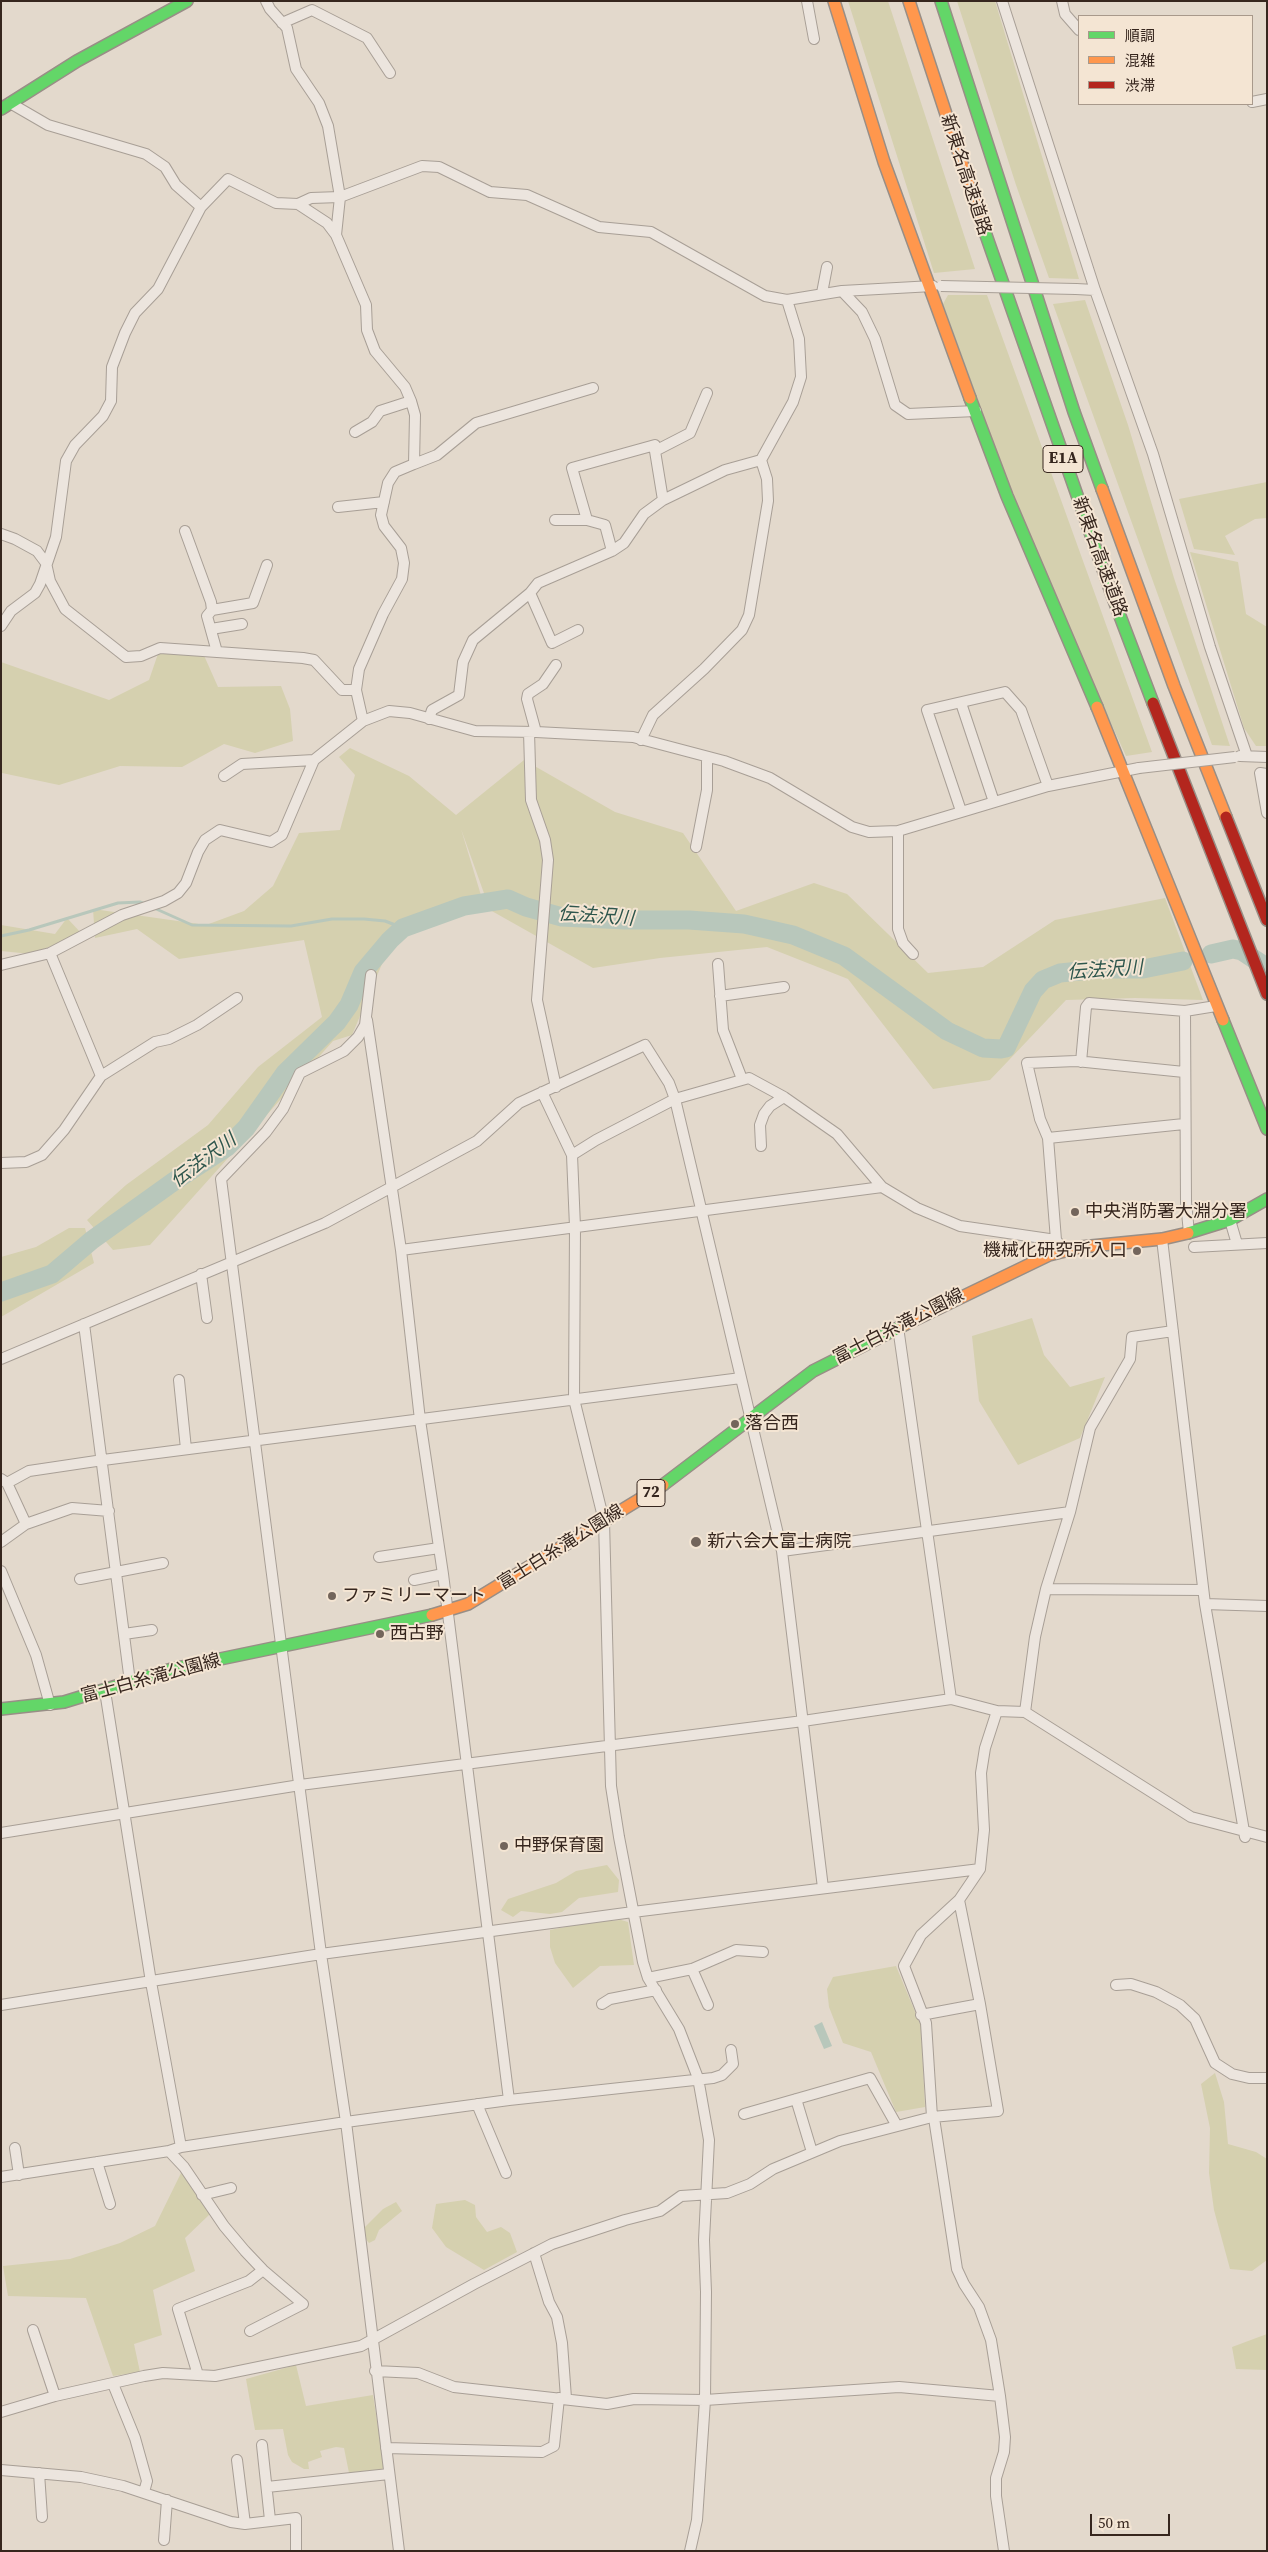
<!DOCTYPE html>
<meta charset="utf-8">
<style>
body{margin:0}
#map{position:relative;width:1268px;height:2552px;overflow:hidden;background:#e3d9cc;font-family:"Source Serif 4","Noto Sans JP",serif}
canvas{display:block}
.frame{position:absolute;inset:0;border:2px solid #36261e;pointer-events:none}
.legend{position:absolute;left:1078px;top:15px;width:175px;height:90px;box-sizing:border-box;background:#f4e5d3;border:1px solid #a8998b;margin:0;padding:6px 9px;list-style:none;font-size:15px;color:#36261e}
.legend li{display:flex;align-items:center;gap:10px;height:25px}
.legend b{width:25px;border:1px solid #a8998b}
.scale{position:absolute;left:1090px;top:2514px;width:80px;height:22px;box-sizing:border-box;border:2px solid #36261e;border-top:0;padding-left:6px;font-size:15px;line-height:18px;white-space:nowrap;color:#36261e;-webkit-text-stroke:4px #f4e5d3;paint-order:stroke}
</style>
<div id="map">
<canvas width="1268" height="2552"></canvas>
<div class="frame"></div>
<ul class="legend">
<li><b style="height:6px;background:#63d668"></b>順調</li>
<li><b style="height:6px;background:#ff974d"></b>混雑</li>
<li><b style="height:6px;background:#b3261e"></b>渋滞</li>
</ul>
<div class="scale">50 m</div>
</div>
<script>
const c = document.querySelector('canvas').getContext('2d');
c.lineJoin = 'round';
function fill(path, color) {
  c.fillStyle = color;
  c.fill(path, 'evenodd');
}
function poly(rows) {
  const path = new Path2D();
  for (const r of rows) {
    path.moveTo(r[0], r[1]);
    for (let i = 2; i < r.length; i += 2) path.lineTo(r[i], r[i + 1]);
  }
  return path;
}
function stroke(path, color, width, dash) {
  c.strokeStyle = color;
  c.lineWidth = width;
  c.lineCap = dash ? 'butt' : 'round';
  c.setLineDash(dash || []);
  c.stroke(path);
}
function write(font, color, halo, rows, align = 'center') {
  c.font = font + ' "Source Serif 4","Noto Sans JP",serif';
  c.lineWidth = 4;
  c.setLineDash([]);
  c.textBaseline = 'middle';
  c.strokeStyle = halo;
  c.fillStyle = color;
  for (const [text, x, y, turn = 0] of rows) {
    c.save();
    c.translate(x, y);
    c.rotate((+turn || 0) * Math.PI / 180);
    c.textAlign = isNaN(turn) ? turn : align;
    if (halo) c.strokeText(text, 0, 0);
    c.fillText(text, 0, 0);
    c.restore();
  }
}
const green = poly([
 [848,1,888,1,975,269,934,273],
 [957,1,995,1,1079,279,1049,278,1016,185],
 [948,295,987,295,1152,752,1126,756,1076,647,1025,531,943,304],
 [1085,300,1128,425,1174,578,1230,746,1212,745,1053,304],
 [1267,482,1267,518,1255,519,1225,536,1235,555,1194,549,1179,499],
 [1190,552,1238,562,1246,614,1267,627,1267,746,1256,746,1244,728],
 [160,648,202,651,218,687,281,686,290,709,293,741,255,753,224,744,182,767,120,766,59,785,2,773,1,662,109,700,149,680],
 [350,748,409,776,456,815,524,760,615,812,683,833,736,911,814,883,847,894,928,973,983,967,1055,920,1165,898,1203,1000,1135,998,1066,1000,990,1080,933,1089,848,979,767,947,660,958,593,968,490,910,461,829,483,902,398,926,352,1035,333,1041,150,1245,113,1250,87,1220,126,1185,208,1125,258,1067,322,1017,304,940,179,959,137,929,95,938,93,909,206,925,244,911,273,886,299,833,340,830,355,775,339,757],
 [67,918,82,934,31,954,1,951,1,925,55,934],
 [69,1228,85,1228,94,1263,1,1317,1,1257,36,1247],
 [1032,1318,1044,1355,1070,1387,1105,1377,1080,1438,1018,1465,979,1401,972,1336],
 [607,1865,619,1880,618,1892,579,1898,562,1912,550,1914,521,1911,513,1917,501,1910,508,1899,556,1883,576,1871],
 [621,1920,628,1922,634,1965,600,1966,573,1988,555,1963,550,1947,550,1930,585,1923],
 [896,1966,921,2026,925,2107,896,2112,871,2052,843,2043,829,2007,827,1989,833,1977],
 [1215,2073,1224,2102,1228,2144,1256,2152,1267,2159,1267,2260,1252,2271,1230,2269,1214,2210,1209,2173,1210,2128,1201,2084],
 [182,2171,210,2214,185,2238,195,2271,153,2290,162,2335,134,2344,140,2372,113,2376,86,2298,8,2296,3,2266,70,2259,120,2243,155,2226],
 [465,2200,475,2205,476,2217,487,2232,501,2227,510,2233,517,2252,484,2270,446,2247,432,2228,436,2204],
 [396,2202,402,2211,379,2230,375,2240,369,2243,365,2238,364,2228,383,2209],
 [1267,2334,1267,2370,1236,2369,1232,2347],
 [296,2365,306,2406,373,2395,385,2472,349,2473,344,2448,336,2447,320,2451,322,2457,308,2462,309,2469,304,2469,292,2462,288,2455,283,2429,255,2430,246,2379]
]);
const water = poly([
 [822,2022,832,2046,824,2049,814,2026]
]);
const stream = poly([
 [154,908,192,925,291,926,332,919,364,919,385,921,403,928],
 [1,936,29,930,118,903,140,902,145,904]
]);
const river = poly([
 [1211,954,1233,949,1242,951,1260,963],
 [1,1292,52,1274,92,1240,173,1182,227,1147,246,1128,285,1073,337,1022,349,1005,363,972,390,940,403,928,464,906,508,899,526,907,562,917,625,920,689,920,744,924,793,935,844,956,947,1031,983,1048,1001,1049,1006,1048,1033,991,1043,980,1060,973,1100,969,1143,969,1183,961]
]);
const street = poly([
 [266,1,270,9,287,28,296,69,319,103,328,126,340,197,336,235],
 [807,1,814,39],
 [1002,1,1095,290,1153,454,1210,647,1247,756],
 [1062,1,1065,14,1079,30],
 [282,23,312,10,367,38,390,73],
 [1252,102,1267,99],
 [10,103,48,125,146,154,165,167,176,185,201,207],
 [298,204,327,223,336,235,366,305,367,330,375,351,405,387,411,401,415,415,414,464,395,472,388,483,381,515,384,526,401,548,404,563,402,579,383,614,359,669,356,690,363,721],
 [1076,289,1095,290],
 [842,291,862,312,875,339,895,405,908,414,976,411],
 [822,293,827,267],
 [355,432,372,422,380,411,411,401],
 [655,451,663,500],
 [414,464,437,455,476,423,593,388],
 [338,507,384,502],
 [555,520,587,520],
 [185,531,211,602,212,610,207,616,217,652],
 [1,534,15,539,37,551,46,563,50,581,65,609,126,657,141,656,160,648,303,658,314,660,342,690,356,690],
 [612,551,605,525,587,520,572,468,655,445,655,451,690,433,707,393],
 [530,593,552,643,578,630],
 [212,610,253,603,267,565],
 [1,626,11,611,35,593,40,584,56,537,66,461,75,445,103,416,111,401,112,367,125,333,135,313,158,289,201,207,228,179,276,203,298,204,311,198,340,197,422,166,439,167,490,192,527,195,599,227,651,232,765,296,787,300,842,291,933,286],
 [211,629,242,624],
 [961,703,994,802],
 [429,719,432,710,459,695,463,662,473,640,530,593,538,583,612,551,624,543,644,514,663,500,725,470,761,460],
 [529,732,531,800,545,840,548,860,537,1000,556,1087],
 [536,732,527,699,528,694,543,684,556,665],
 [641,740,653,715,704,669,742,630,749,615,768,501,767,479,761,460,793,402,801,377,799,339,787,300],
 [1240,756,1267,757],
 [1267,774,1260,773,1267,813],
 [224,776,242,764,314,760],
 [961,811,927,710,1005,692,1021,710,1048,786],
 [898,831,898,929,903,943,913,954],
 [696,847,707,790,707,757],
 [718,964,723,1030,742,1079],
 [1,965,50,953,122,915,164,901,178,893,186,883,198,852,205,840,220,830,271,842,282,835,314,760,363,721,389,711,410,713,475,731,536,732,633,737,724,761,770,778,852,827,869,832,898,831,1048,786,1139,768],
 [371,975,365,1025,358,1037,344,1051,300,1073,283,1109,266,1132,221,1179,321,1954,346,2122,399,2551],
 [720,996,784,987],
 [1185,1011,1186,1202,1189,1233],
 [367,1020,401,1250,420,1420,443,1574,509,2100],
 [1081,1062,1086,1007,1089,1003,1185,1011,1216,1006],
 [1184,1072,1076,1061,1027,1063,1040,1119,1048,1138,1184,1124],
 [101,1076,155,1042,169,1039,197,1025,237,998],
 [542,1092,572,1155,575,1227,574,1399,604,1521,611,1786,619,1837,643,1962,648,1978,679,2029,698,2078,709,2140,704,2240,706,2292,705,2400,697,2520,690,2551],
 [1048,1138,1056,1240],
 [761,1146,760,1125,764,1114,770,1106,784,1097],
 [572,1155,596,1140,675,1099,749,1078,784,1097,837,1134,882,1187,917,1208,960,1226,1056,1240,1064,1250],
 [1,1163,26,1162,42,1155,64,1130,101,1076,50,953],
 [1230,1220,1237,1244],
 [1162,1239,1205,1604,1245,1837],
 [1194,1247,1267,1243],
 [401,1250,882,1187],
 [201,1274,207,1318],
 [84,1324,130,1682],
 [898,1327,951,1699],
 [1,1359,325,1223,477,1141,519,1103,645,1045,669,1083,675,1099,782,1551,823,1888],
 [179,1380,186,1449],
 [1,1479,7,1483,29,1471,103,1460,741,1378],
 [7,1483,26,1524],
 [1,1542,26,1524,72,1508,109,1511],
 [782,1551,1070,1512],
 [379,1557,439,1548],
 [1,1571,36,1655,50,1705],
 [80,1579,163,1563],
 [414,1580,443,1574],
 [1046,1589,1203,1590],
 [1205,1604,1267,1606],
 [124,1634,152,1630],
 [105,1691,151,1982,181,2147],
 [1025,1712,1035,1637,1046,1589,1070,1512,1090,1428,1130,1359,1132,1337,1173,1331],
 [1,1833,300,1785,803,1721,951,1699,997,1711,1025,1712,1191,1817,1267,1837],
 [692,1969,708,2005],
 [648,1978,692,1969,736,1950,763,1952],
 [1116,1985,1131,1984,1156,1992,1180,2005,1195,2019,1215,2063,1232,2074,1249,2078,1267,2078],
 [602,2004,610,1999,656,1990],
 [1,2005,321,1954,633,1912,980,1869],
 [921,2015,980,2004],
 [796,2099,812,2152],
 [477,2104,506,2173],
 [744,2114,870,2078,897,2126],
 [932,2117,926,2023,904,1966,921,1935,959,1900,980,1869,984,1830,981,1773,985,1748,997,1711],
 [934,2118,957,2269,964,2284,979,2307,991,2340,1000,2396,1005,2437,1004,2452,996,2478,996,2496,1004,2551],
 [15,2148,19,2175],
 [169,2151,184,2167,224,2226,245,2251,263,2270,303,2304,250,2331],
 [97,2162,110,2204],
 [1,2177,169,2151,181,2147,346,2122,509,2100,713,2078,722,2075,733,2064,731,2050],
 [202,2195,231,2188],
 [534,2253,549,2302,557,2317,562,2343,566,2398],
 [33,2330,55,2396],
 [375,2371,418,2373,454,2387,607,2404,634,2399,705,2400,899,2387,1000,2396],
 [198,2375,178,2309,249,2281,263,2270],
 [113,2384,135,2438,147,2481,144,2492],
 [1,2412,55,2396,144,2376,163,2373,215,2376,361,2346,474,2284,552,2244,625,2220,660,2211,681,2196,727,2193,750,2184,773,2169,840,2141,932,2117,998,2111,980,2004,959,1900],
 [262,2445,270,2520],
 [386,2448,542,2452,554,2446,559,2398],
 [237,2460,245,2524],
 [1,2470,81,2477,123,2486,231,2522,245,2524,296,2518,296,2551],
 [39,2473,42,2517],
 [267,2487,389,2474],
 [164,2540,167,2500]
]);
const fast = poly([
 [941,1,1074,412,1102,489],
 [1,109,77,61,187,1],
 [979,215,1112,595,1153,703],
 [970,398,1007,496,1097,707],
 [1223,1020,1267,1129],
 [1188,1233,1230,1220,1267,1199],
 [663,1485,813,1371,904,1325],
 [1,1709,64,1702,172,1669,432,1615]
]);
const slow = poly([
 [834,1,884,162,970,398],
 [909,1,979,215],
 [1102,489,1174,686,1226,817],
 [1097,707,1223,1020],
 [904,1325,1049,1255,1081,1247,1162,1239,1188,1233],
 [432,1615,468,1604,663,1485]
]);
const jam = poly([
 [1153,703,1267,994],
 [1226,817,1267,920]
]);
const streetBridge = poly([
 [941,286,1076,289],
 [1139,768,1235,757]
]);
const markers = [
 [1075,1212,5,"#73655b"],
 [1137,1251,5,"#73655b"],
 [735,1424,5,"#73655b"],
 [696,1542,6,"#73655b"],
 [332,1596,5,"#73655b"],
 [380,1634,5,"#73655b"],
 [504,1846,5,"#73655b"]
];
const shields = [
 [1063,459,40],
 [651,1493,28]
];
const shieldNames = [
 ["E1A",1063,459],
 ["72",651,1493]
];
const streetNames = [
 ["新東名高速道路",965,175,72],
 ["新東名高速道路",1099,557,70],
 ["富士白糸滝公園線",899,1327,-27],
 ["富士白糸滝公園線",561,1548,-32],
 ["富士白糸滝公園線",151,1679,-15]
];
const poiNames = [
 ["中央消防署大淵分署",1085,1212],
 ["機械化研究所入口",1127,1251,"right"],
 ["落合西",745,1424],
 ["新六会大富士病院",707,1542],
 ["ファミリーマート",342,1596],
 ["西古野",390,1634],
 ["中野保育園",514,1846]
];
const waterNames = [
 ["伝法沢川",596,917,4],
 ["伝法沢川",1105,971,-4],
 ["伝法沢川",204,1161,-37]
];
fill(green, '#d5d0af');
fill(water, '#b8c7bb');
stroke(stream, '#b8c7bb', 3);
stroke(river, '#b8c7bb', 19);
stroke(street, '#a89f96', 12);
stroke(fast, '#988e86', 14);
stroke(slow, '#988e86', 14);
stroke(jam, '#988e86', 14);
stroke(street, '#ece5de', 10);
stroke(fast, '#63d668', 11);
stroke(slow, '#ff974d', 11);
stroke(jam, '#b3261e', 11);
stroke(streetBridge, '#a89f96', 12, []);
stroke(streetBridge, '#ece5de', 10);
for (const [x, y, r, color] of markers) {
  const dot = new Path2D();
  dot.arc(x, y, r, 0, 2 * Math.PI);
  c.fillStyle = color;
  c.fill(dot);
  stroke(dot, '#f4e5d3', 2);
}
for (const [x, y, w] of shields) {
  const box = new Path2D();
  box.roundRect(x - w / 2, y - 13.5, w, 27, 4);
  c.fillStyle = '#f4e5d3';
  c.fill(box);
  stroke(box, '#36261e', 1);
}
write('bold 16px', '#36261e', null, shieldNames);
write('18px', '#36261e', '#f4e5d3', streetNames);
write('18px', '#36261e', '#f4e5d3', poiNames, 'left');
write('italic 19px', '#2e564d', '#f4e5d3', waterNames);
</script>
